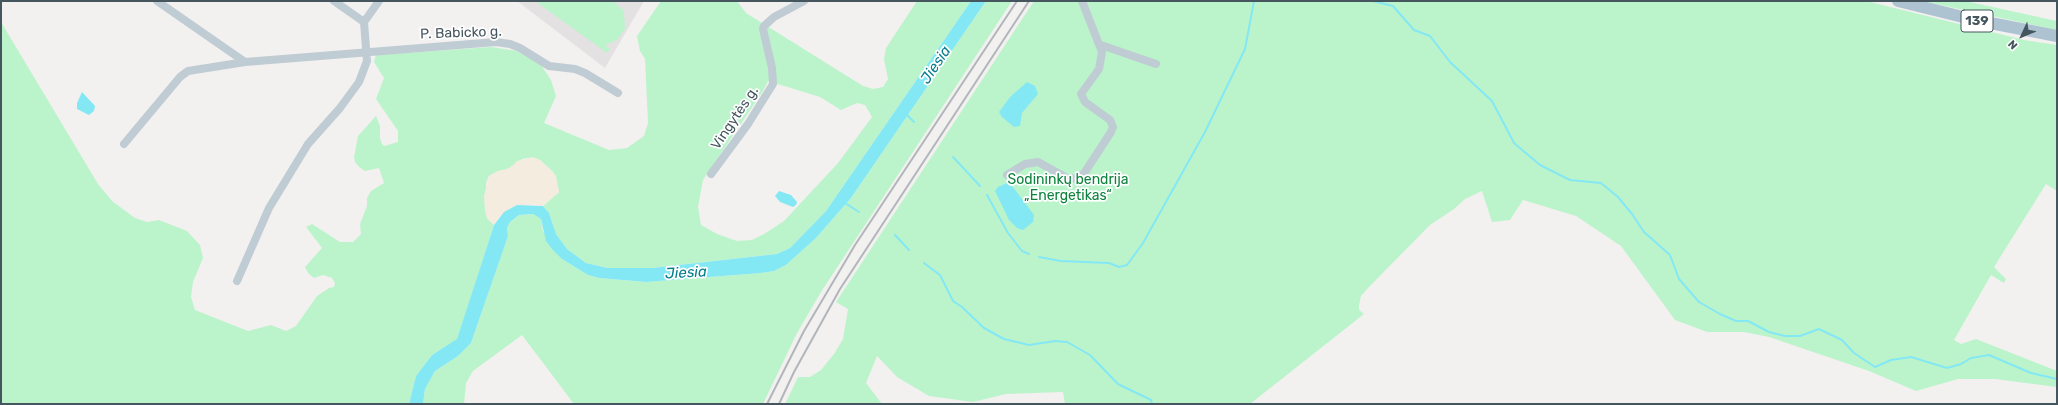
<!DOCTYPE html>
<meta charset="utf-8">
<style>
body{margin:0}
#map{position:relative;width:2058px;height:405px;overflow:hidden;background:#f3f0f0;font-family:Rubik,sans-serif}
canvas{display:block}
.frame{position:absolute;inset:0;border:2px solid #46565f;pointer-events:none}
.north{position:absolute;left:2002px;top:16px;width:40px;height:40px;-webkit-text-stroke:3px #fff;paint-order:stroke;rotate:226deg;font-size:11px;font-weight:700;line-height:16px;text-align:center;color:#46565f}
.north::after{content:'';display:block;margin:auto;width:14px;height:18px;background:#46565f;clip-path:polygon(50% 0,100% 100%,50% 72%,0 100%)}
</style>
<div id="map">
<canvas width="2058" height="405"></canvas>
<div class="frame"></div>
<div class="north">N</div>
</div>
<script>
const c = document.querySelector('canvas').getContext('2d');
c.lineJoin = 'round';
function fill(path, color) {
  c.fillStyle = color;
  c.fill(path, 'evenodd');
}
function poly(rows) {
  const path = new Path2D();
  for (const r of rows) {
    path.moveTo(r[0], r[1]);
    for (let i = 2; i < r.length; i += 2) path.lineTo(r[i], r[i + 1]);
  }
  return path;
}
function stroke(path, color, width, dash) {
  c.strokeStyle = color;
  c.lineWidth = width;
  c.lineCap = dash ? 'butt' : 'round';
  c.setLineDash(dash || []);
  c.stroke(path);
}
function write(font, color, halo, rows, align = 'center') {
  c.font = font + ' Rubik,sans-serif';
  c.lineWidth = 3.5;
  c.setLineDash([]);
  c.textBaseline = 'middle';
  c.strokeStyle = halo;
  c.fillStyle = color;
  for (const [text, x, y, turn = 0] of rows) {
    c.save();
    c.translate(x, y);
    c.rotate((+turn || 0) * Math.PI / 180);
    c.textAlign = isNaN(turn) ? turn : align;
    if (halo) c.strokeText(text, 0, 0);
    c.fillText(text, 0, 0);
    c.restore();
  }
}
const education = poly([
 [517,1,644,1,605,68]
]);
const green = poly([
 [535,1,613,1,624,11,625,29,617,40,605,45,610,49,607,53],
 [661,1,737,1,746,13,863,86,873,89,883,87,888,79,884,59,886,48,917,1,971,1,826,211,790,248,777,254,652,268,608,268,586,263,567,249,556,234,549,213,543,206,559,192,553,172,540,160,528,158,522,159,505,171,498,171,489,176,486,183,487,218,494,225,457,340,432,355,416,376,409,404,1,404,1,22,98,184,112,201,135,218,147,222,159,220,187,231,200,245,203,258,193,282,191,297,195,310,248,331,271,325,286,331,296,326,317,296,329,288,334,287,335,283,332,278,323,275,314,278,308,273,305,267,322,248,306,227,312,224,340,242,353,242,361,234,360,224,367,206,367,198,371,191,384,183,379,168,365,171,359,167,355,162,354,157,358,136,376,116,380,126,380,138,382,144,384,146,398,142,398,131,376,99,384,78,374,62,376,55,491,47,517,51,541,65,551,80,556,96,544,123,609,150,627,148,644,136,648,123,645,59,640,51,637,36],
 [768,81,820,97,841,110,857,103,865,105,872,117,838,163,784,221,764,234,752,240,737,241,717,234,701,225,698,207,703,180,763,91],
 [986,1,1012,1,821,292,797,333,763,404,574,404,522,335,473,371,466,383,464,404,423,404,425,389,435,371,458,356,471,343,508,236,507,229,510,222,519,215,533,214,541,219,543,231,562,259,588,275,599,278,646,282,761,273,774,271,786,265,816,238,851,198],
 [1034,1,1866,1,2024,40,2057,45,2057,191,2046,184,1994,267,2006,279,2004,283,1991,275,1954,340,1961,344,1976,339,2057,371,2057,387,1995,379,1958,379,1916,391,1869,371,1769,337,1744,332,1707,332,1675,320,1621,246,1576,216,1523,200,1510,220,1492,222,1482,191,1465,199,1454,209,1430,225,1368,288,1361,296,1359,305,1359,310,1364,314,1250,404,1065,404,1063,392,1006,394,973,402,929,396,897,377,877,356,866,383,882,404,785,404,798,377,810,377,821,370,834,354,843,339,848,309,836,302],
 [1922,1,1965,1,2057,21,2057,30]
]);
const sand = poly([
 [533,157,540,160,553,172,556,176,559,192,543,206,533,204,510,208,499,217,494,225,487,218,485,211,484,196,489,176,498,171,510,168,517,161]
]);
const water = poly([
 [971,1,986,1,851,198,816,238,786,265,774,271,761,273,646,282,599,278,588,275,562,259,552,249,546,241,541,219,533,214,519,215,510,222,507,228,508,236,505,245,471,343,458,356,435,371,425,389,423,404,409,404,416,376,432,355,457,339,494,225,504,212,517,205,543,206,549,213,556,234,567,249,586,263,608,268,652,268,777,254,790,248,826,211],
 [1027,82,1035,86,1038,94,1022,113,1020,126,1014,127,1002,117,999,112,1010,97],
 [82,92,95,106,94,111,89,115,77,109,77,103],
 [1007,183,1013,187,1034,215,1033,222,1023,230,1017,228,1009,220,995,191,998,187],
 [779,191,791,195,797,202,796,205,793,207,780,202,775,196]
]);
const stream = poly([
 [1373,1,1393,6,1414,30,1430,36,1450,62,1492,101,1514,143,1540,165,1570,180,1601,183,1618,197,1632,214,1644,232,1670,255,1679,279,1699,302,1720,314,1736,321,1748,321,1769,332,1785,336,1800,336,1819,329,1842,340,1854,353,1875,367,1891,360,1911,357,1947,368,1961,364,1971,358,1989,355,2031,373,2057,379],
 [906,114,914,122],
 [953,157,980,186],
 [987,195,1008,233,1022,251,1029,254],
 [845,203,859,212],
 [895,235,909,250],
 [1039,257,1061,261,1109,263,1119,267,1127,265,1143,243,1205,132,1245,49,1254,1],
 [924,263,940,275,953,301,962,307,984,328,1004,339,1029,345,1055,341,1067,342,1090,355,1118,384,1151,400,1152,404]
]);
const minor = poly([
 [157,1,245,62,496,42,510,44,520,48,549,66,575,69,585,73,618,93],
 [334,1,364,22],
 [1101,45,1156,64],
 [124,144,180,77,188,71,245,62],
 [711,174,748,124,773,84,772,68,763,29,764,26,774,17,804,1],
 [1007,175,1025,164,1038,162,1067,178,1078,179,1085,172,1111,132,1113,127,1110,120,1085,102,1081,94,1099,69,1102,52,1082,1],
 [237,281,269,208,308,144,340,108,359,82,367,61,364,22,379,1]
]);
const primary = poly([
 [1898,1,1975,20,2057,36]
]);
const rail = poly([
 [767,404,804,331,855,245,1017,1],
 [779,404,794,372,840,289,1029,1]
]);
const shields = [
 [1977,21,32]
];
const shieldNames = [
 ["139",1977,21]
];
const streetNames = [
 ["P. Babicko g.",461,33,-2],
 ["Vingytės g.",735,118,-56]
];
const parkNames = [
 ["Sodininkų bendrija",1068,180],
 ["„Energetikas“",1068,196]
];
const waterNames = [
 ["Jiesia",936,65,-56],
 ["Jiesia",686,273,-3]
];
fill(education, '#e4e1e2');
fill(green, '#bbf4cb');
fill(sand, '#f5ece0');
fill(water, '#84e8f4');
stroke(stream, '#84e8f4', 2);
stroke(minor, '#bfccd3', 8);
stroke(primary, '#adc3d1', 12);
stroke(rail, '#b1b6bb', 2);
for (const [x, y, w] of shields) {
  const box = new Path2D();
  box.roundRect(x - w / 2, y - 11, w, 22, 3);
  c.fillStyle = '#fff';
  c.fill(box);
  stroke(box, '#46565f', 1);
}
write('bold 13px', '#46565f', null, shieldNames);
write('14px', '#46565f', '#fff', streetNames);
write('14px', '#0e833e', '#fff', parkNames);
write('italic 15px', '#047e8e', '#fff', waterNames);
</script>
